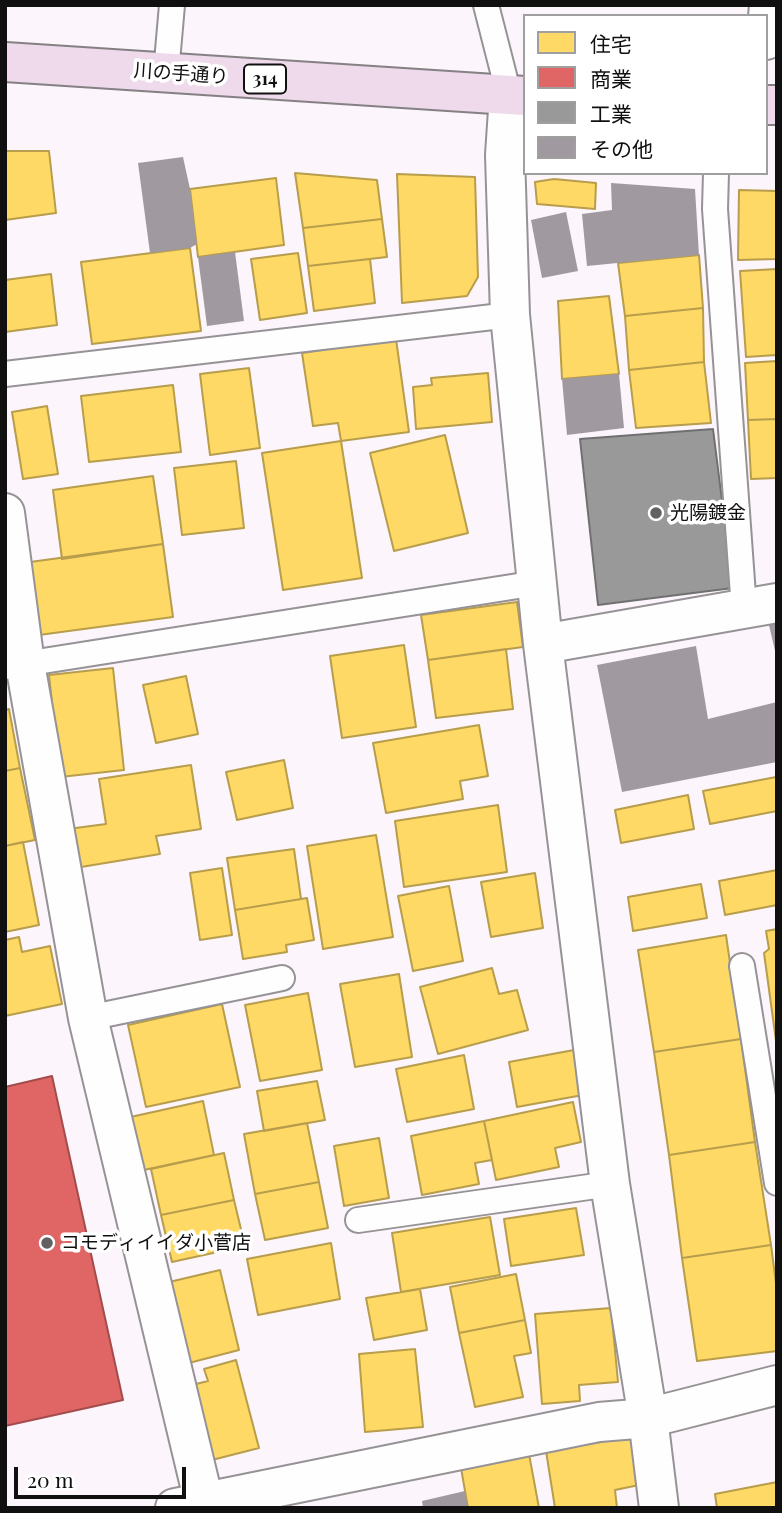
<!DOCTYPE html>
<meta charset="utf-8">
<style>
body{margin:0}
#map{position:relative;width:782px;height:1513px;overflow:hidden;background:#fcf5fb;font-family:"Playfair Display","Noto Sans JP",serif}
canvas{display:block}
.frame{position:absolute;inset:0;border:7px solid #101010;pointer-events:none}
.legend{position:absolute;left:523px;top:14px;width:245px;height:161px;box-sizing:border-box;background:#fff;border:2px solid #9f9f9f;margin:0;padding:9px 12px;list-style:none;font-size:21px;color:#101010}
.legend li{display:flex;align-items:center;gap:14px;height:35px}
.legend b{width:35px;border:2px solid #9f9f9f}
.scale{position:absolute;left:14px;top:1467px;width:172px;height:32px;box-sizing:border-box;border:4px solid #101010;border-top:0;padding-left:9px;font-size:21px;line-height:24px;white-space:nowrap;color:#101010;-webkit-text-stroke:5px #fff;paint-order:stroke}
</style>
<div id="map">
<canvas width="782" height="1513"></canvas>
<div class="frame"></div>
<ul class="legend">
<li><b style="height:19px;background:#ffd966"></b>住宅</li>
<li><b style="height:19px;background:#e06666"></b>商業</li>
<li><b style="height:19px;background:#999"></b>工業</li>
<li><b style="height:19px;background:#a09aa0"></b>その他</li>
</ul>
<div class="scale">20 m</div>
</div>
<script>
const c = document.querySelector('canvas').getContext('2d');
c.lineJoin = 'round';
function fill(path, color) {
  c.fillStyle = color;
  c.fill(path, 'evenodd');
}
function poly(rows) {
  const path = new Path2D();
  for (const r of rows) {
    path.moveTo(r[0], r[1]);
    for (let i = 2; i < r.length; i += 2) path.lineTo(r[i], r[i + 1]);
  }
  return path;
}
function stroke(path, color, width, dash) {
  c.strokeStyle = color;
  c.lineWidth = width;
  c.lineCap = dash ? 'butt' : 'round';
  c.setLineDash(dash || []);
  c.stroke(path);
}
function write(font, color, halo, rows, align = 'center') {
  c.font = font + ' "Playfair Display","Noto Sans JP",serif';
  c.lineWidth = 7;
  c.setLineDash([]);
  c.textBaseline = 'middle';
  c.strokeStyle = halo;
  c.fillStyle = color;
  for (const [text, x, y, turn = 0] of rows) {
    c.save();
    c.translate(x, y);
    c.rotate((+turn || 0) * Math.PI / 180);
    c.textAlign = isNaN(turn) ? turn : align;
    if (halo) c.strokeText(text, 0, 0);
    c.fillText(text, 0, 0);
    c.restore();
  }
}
const homes = poly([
 [5,151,49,151,56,213,5,220,5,151],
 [295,173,377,180,382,219,303,228,295,173],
 [397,174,475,177,478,277,467,296,402,303,397,174],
 [276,178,284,245,198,257,190,189,276,178],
 [554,179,596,183,595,209,537,204,535,182,554,179],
 [739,190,777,191,777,259,738,260,739,190],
 [382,219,387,257,308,266,303,228,382,219],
 [190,248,201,331,92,344,81,262,190,248],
 [298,253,307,313,260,320,251,259,298,253],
 [699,255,703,308,625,316,618,263,699,255],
 [370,259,375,303,314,311,308,266,370,259],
 [777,269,777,355,746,357,740,271,777,269],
 [51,274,57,325,5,332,5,280,51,274],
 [609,296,619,374,562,379,558,301,609,296],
 [703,308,704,362,629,370,625,316,703,308],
 [396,339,409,432,341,441,338,423,313,426,302,353,396,339],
 [777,361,777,419,748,420,745,363,777,361],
 [704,362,711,423,636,428,629,370,704,362],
 [249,368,260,448,210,455,200,374,249,368],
 [488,373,492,422,416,429,413,387,432,385,431,378,488,373],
 [173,385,181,452,89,462,81,396,173,385],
 [47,406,58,474,23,479,12,412,47,406],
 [777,419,777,478,751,479,748,420,777,419],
 [445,435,468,533,394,551,370,453,445,435],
 [341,441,362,578,283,590,262,453,341,441],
 [236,461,244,528,182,535,174,468,236,461],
 [153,476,163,544,62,559,53,490,153,476],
 [163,544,173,617,39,635,30,562,163,544],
 [517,602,523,647,428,660,421,615,517,602],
 [404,645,416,727,342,738,330,656,404,645],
 [506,649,513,709,436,718,428,660,506,649],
 [113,668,124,770,60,777,49,675,113,668],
 [186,676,198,734,156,743,143,685,186,676],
 [9,709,20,768,5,771,5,710,9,709],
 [479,725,488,776,460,781,463,799,386,813,373,743,479,725],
 [284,760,293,808,237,820,226,772,284,760],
 [191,765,201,829,156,836,160,854,75,868,68,829,106,824,99,779,191,765],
 [20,768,35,840,5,846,5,771,20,768],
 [776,777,777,811,710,824,703,791,776,777],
 [688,795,694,829,621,843,615,810,688,795],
 [498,805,507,872,404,887,395,821,498,805],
 [376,835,393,937,323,949,307,846,376,835],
 [23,842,39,925,5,932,5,846,23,842],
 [294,849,301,899,235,910,227,858,294,849],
 [222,868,232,935,200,940,190,873,222,868],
 [777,870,777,905,725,915,719,881,777,870],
 [535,873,543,928,491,937,481,882,535,873],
 [701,884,707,918,633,931,628,897,701,884],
 [449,886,463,961,413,971,398,896,449,886],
 [307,898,314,940,286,945,287,952,243,959,235,910,307,898],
 [777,929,777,1048,764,953,769,949,766,931,777,929],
 [726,935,741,1039,654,1052,638,950,726,935],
 [19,937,22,952,50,946,62,1004,5,1016,5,940,19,937],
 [492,968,499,994,517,990,528,1030,438,1054,420,987,492,968],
 [399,974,412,1057,355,1067,340,984,399,974],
 [308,993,322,1070,260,1081,245,1005,308,993],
 [222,1004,240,1087,146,1107,128,1025,222,1004],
 [741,1039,755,1142,669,1155,654,1052,741,1039],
 [574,1050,583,1095,517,1107,509,1062,574,1050],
 [464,1055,474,1109,407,1122,396,1069,464,1055],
 [317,1081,325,1120,264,1131,257,1091,317,1081],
 [203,1101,214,1155,139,1171,126,1118,203,1101],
 [573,1102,581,1142,555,1148,559,1167,496,1180,484,1121,573,1102],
 [484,1121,492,1160,475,1163,479,1184,422,1195,411,1136,484,1121],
 [307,1123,319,1182,255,1194,244,1134,307,1123],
 [379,1138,389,1198,344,1206,334,1146,379,1138],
 [755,1142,771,1245,682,1258,669,1155,755,1142],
 [224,1153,234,1200,161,1215,151,1169,224,1153],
 [319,1182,328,1228,265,1240,255,1194,319,1182],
 [234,1200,245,1246,172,1262,161,1215,234,1200],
 [576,1208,584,1255,511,1266,504,1219,576,1208],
 [490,1217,500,1275,401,1292,392,1233,490,1217],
 [331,1243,340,1299,258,1315,247,1259,331,1243],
 [771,1245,777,1291,777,1351,697,1361,682,1258,771,1245],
 [220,1270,239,1350,185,1364,165,1283,220,1270],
 [516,1274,525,1320,459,1333,450,1287,516,1274],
 [420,1289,427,1330,374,1340,366,1298,420,1289],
 [611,1308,618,1382,579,1385,580,1401,542,1404,535,1314,611,1308],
 [525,1320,531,1353,514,1356,523,1397,475,1407,459,1333,525,1320],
 [415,1349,423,1427,365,1432,359,1354,415,1349],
 [236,1360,259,1448,208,1461,188,1386,208,1381,204,1369,236,1360],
 [632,1437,639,1485,615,1490,617,1508,555,1508,546,1451,632,1437],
 [529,1454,539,1508,468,1508,461,1468,529,1454],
 [777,1482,777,1508,717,1508,715,1494,777,1482]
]);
const shops = poly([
 [52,1076,123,1400,5,1426,5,1087,52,1076]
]);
const industry = poly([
 [713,429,733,588,598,605,580,439,713,429]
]);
const building = poly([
 [183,157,190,189,197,244,190,248,150,253,138,163],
 [611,183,695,189,699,255,587,266,582,214,612,210],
 [566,212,578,271,542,278,531,220],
 [235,252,244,321,207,326,198,257],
 [619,374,624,428,567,435,562,379],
 [777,619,777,655,776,655,768,621],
 [696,646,708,719,777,702,777,762,622,792,597,665],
 [465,1491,468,1508,423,1508,422,1501]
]);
const service = poly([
 [486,5,509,95],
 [166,73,172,5],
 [716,173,715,209,744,609],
 [5,374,510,315],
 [5,667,537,583],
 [742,966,777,1183],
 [88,1018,282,978],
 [358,1220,610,1184]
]);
const minor = poly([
 [766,40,769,5],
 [509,95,505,155,510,315,543,644,610,1184,648,1418,659,1508],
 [5,513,25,664,88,1018,204,1502],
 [543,644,777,603],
 [175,1508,599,1422,648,1418,777,1385]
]);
const primary = poly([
 [5,62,525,96],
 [766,105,777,105]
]);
const markers = [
 [656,513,7,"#636062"],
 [47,1243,7,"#636062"]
];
const shields = [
 [265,79,42]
];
const shieldNames = [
 ["314",265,79]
];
const streetNames = [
 ["川の手通り",181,74,4]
];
const poiNames = [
 ["光陽鍍金",670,513],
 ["コモディイイダ小菅店",61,1243]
];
fill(homes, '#ffd966');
stroke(homes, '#b79d4c', 2);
fill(shops, '#e06666');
stroke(shops, '#a24c4c', 2);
fill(industry, '#999');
stroke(industry, '#707070', 2);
fill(building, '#a09aa0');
stroke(service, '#969396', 28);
stroke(minor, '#969396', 42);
stroke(primary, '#848083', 42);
stroke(service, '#fffefe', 24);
stroke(minor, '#fffefe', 38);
stroke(primary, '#eedaea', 38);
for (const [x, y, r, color] of markers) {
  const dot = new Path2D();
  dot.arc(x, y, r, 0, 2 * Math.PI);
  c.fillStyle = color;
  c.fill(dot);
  stroke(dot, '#fff', 2.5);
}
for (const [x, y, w] of shields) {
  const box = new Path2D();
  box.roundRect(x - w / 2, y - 14.5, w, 29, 5);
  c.fillStyle = '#fff';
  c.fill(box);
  stroke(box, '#101010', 2);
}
write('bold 18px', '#101010', null, shieldNames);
write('19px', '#101010', '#fff', streetNames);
write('19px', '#101010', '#fff', poiNames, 'left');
</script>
